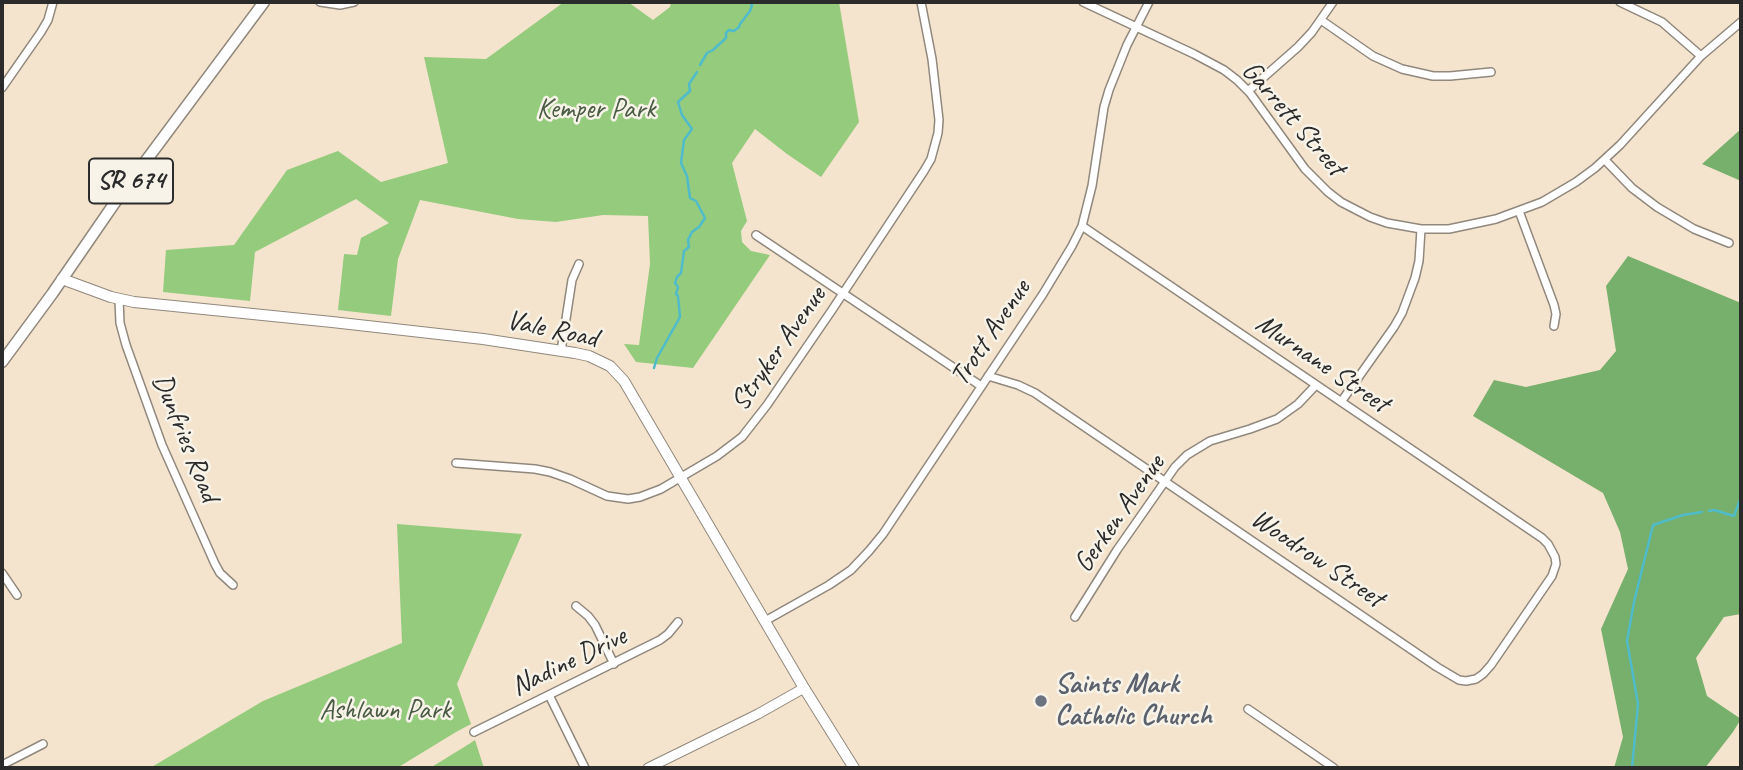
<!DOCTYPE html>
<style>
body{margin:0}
#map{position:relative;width:1743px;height:770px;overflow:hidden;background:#f5e4cd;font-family:Caveat,sans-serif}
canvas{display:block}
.frame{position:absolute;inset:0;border:4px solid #2b2b2b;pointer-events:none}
</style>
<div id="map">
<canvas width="1743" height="770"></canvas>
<div class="frame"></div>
</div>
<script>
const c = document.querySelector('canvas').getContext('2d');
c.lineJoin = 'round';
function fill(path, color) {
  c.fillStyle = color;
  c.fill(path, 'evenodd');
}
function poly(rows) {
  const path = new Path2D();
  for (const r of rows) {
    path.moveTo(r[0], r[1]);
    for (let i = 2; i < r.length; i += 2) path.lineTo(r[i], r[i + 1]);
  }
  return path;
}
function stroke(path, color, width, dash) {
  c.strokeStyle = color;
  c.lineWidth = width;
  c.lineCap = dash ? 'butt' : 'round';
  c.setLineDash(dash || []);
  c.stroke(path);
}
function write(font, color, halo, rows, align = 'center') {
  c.font = font + ' Caveat,sans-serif';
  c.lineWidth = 5;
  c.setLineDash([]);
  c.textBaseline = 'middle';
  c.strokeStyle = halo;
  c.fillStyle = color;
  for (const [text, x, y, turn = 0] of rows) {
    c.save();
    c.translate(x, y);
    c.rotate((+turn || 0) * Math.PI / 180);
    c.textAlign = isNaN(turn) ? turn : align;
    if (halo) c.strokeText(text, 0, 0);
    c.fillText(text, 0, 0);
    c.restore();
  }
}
const green = poly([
 [564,2,628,2,653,20,670,7,671,2,839,2,859,122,821,177,787,154,755,129,732,163,747,221,741,231,742,242,751,251,770,255,693,368,636,362,624,344,639,345,650,264,648,216,603,215,556,222,518,219,420,200,398,259,391,316,338,310,344,254,357,255,361,238,389,223,356,199,255,252,250,301,163,292,166,250,234,245,287,170,338,151,381,182,448,163,424,57,486,59],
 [397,524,522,534,457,684,471,724,456,732,397,768,150,768,263,701,402,643],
 [475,740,484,768,430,768,469,744]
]);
const forest = poly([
 [1741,129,1741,181,1702,164],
 [1628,256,1741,303,1741,614,1724,617,1696,658,1707,696,1741,719,1733,732,1705,768,1614,768,1623,737,1601,629,1628,569,1620,532,1603,493,1473,416,1494,380,1526,387,1600,370,1616,351,1606,286]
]);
const stream = poly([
 [700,65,707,53,713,50,726,38,726,33,729,30,734,31,739,27,740,24,750,11,752,5,750,2],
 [654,368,657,358,680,317,678,296,676,294,678,287,675,283,677,277,681,273,684,251,689,247,688,240,692,232,699,227,705,218,696,201,690,198,687,176,681,163,684,140,692,129,682,115,678,102,690,91,689,84,697,72],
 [1709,511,1714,510,1734,516,1741,497],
 [1632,768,1638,704,1627,641,1634,602,1653,525,1683,515,1702,512]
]);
const minor = poly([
 [320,2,340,5,354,2],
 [1083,2,1194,54,1224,70,1237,80,1250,93,1305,169,1328,192,1341,202,1370,217,1387,223,1421,229,1449,229,1496,219,1542,202,1576,182,1595,168,1620,145,1701,56,1741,22],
 [1620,2,1662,22,1701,56],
 [1321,20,1373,56,1402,69,1433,76,1450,76,1491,72],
 [2,88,41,32,48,20,53,2],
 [1248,91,1298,47,1312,32,1333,2],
 [1605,160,1632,188,1657,207,1694,229,1729,243],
 [1519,211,1554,305,1556,314,1554,326],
 [756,235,981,386],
 [119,299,120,323,126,345,162,445,215,564,220,573,233,585],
 [561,351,572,280,579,264],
 [988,376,1018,385,1035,393,1437,667,1459,680,1466,681,1476,679,1483,674,1491,665,1552,576,1556,564,1555,557,1548,544,1542,538,1082,226],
 [1341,402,1394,327,1402,313,1415,278,1419,261,1421,229],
 [456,463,535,469,550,472,570,479,607,496,628,499,640,497,661,489,717,456,742,437,767,405,832,310,924,171,931,159,938,133,939,120,932,59,921,2],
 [2,573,17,595],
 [576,606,588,616,595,625,614,664],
 [1075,617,1117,550,1175,467,1187,455,1210,441,1250,429,1277,419,1298,404,1316,385],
 [765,621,829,585,851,570,869,551,883,534,1043,294,1072,246,1082,226,1092,186,1104,107,1109,90,1127,45,1149,2],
 [549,695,585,768],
 [1248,709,1334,768],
 [474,732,660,640,668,634,678,622],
 [2,765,43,744]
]);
const tertiary = poly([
 [648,768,758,714,804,688]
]);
const secondary = poly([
 [62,279,111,297,134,302,332,322,483,339,575,353,589,356,610,366,624,381,804,688,854,768]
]);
const primary = poly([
 [2,362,52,294,116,201,264,2]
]);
const markers = [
 [1041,701,7,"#6b7280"]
];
const shields = [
 [131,181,84]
];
const shieldNames = [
 ["SR 674",131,181]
];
const parkNames = [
 ["Kemper Park",596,110],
 ["Ashlawn Park",385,711]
];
const streetNames = [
 ["Garrett Street",1293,119,49],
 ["Vale Road",552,330,12],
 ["Trott Avenue",991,333,-56],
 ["Stryker Avenue",779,349,-55],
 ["Murnane Street",1322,364,34],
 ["Dunfries Road",185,438,68],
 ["Gerken Avenue",1120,514,-55],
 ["Woodrow Street",1317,559,34],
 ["Nadine Drive",569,662,-26]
];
const worshipNames = [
 ["Saints Mark",1055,685],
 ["Catholic Church",1055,717]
];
fill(green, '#94cb7d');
fill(forest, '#77af6c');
stroke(stream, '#50bcca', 2.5);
stroke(minor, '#90887c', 10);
stroke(tertiary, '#90887c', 11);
stroke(secondary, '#90887c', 12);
stroke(primary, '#90887c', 13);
stroke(minor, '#fff', 7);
stroke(tertiary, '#fff', 9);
stroke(secondary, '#fff', 10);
stroke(primary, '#fff', 10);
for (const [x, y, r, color] of markers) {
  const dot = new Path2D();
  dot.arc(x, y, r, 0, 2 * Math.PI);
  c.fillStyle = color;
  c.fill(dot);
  stroke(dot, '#f7f3e8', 2.5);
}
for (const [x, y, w] of shields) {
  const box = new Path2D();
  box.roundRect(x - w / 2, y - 22.5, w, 45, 5);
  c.fillStyle = '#f7f3e8';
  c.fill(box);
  stroke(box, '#2b2b2b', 2);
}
write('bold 26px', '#2b2b2b', null, shieldNames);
write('28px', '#4a5b44', '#f7f3e8', parkNames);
write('28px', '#2b2b2b', '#f7f3e8', streetNames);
write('bold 28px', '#5b616d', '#f7f3e8', worshipNames, 'left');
</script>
